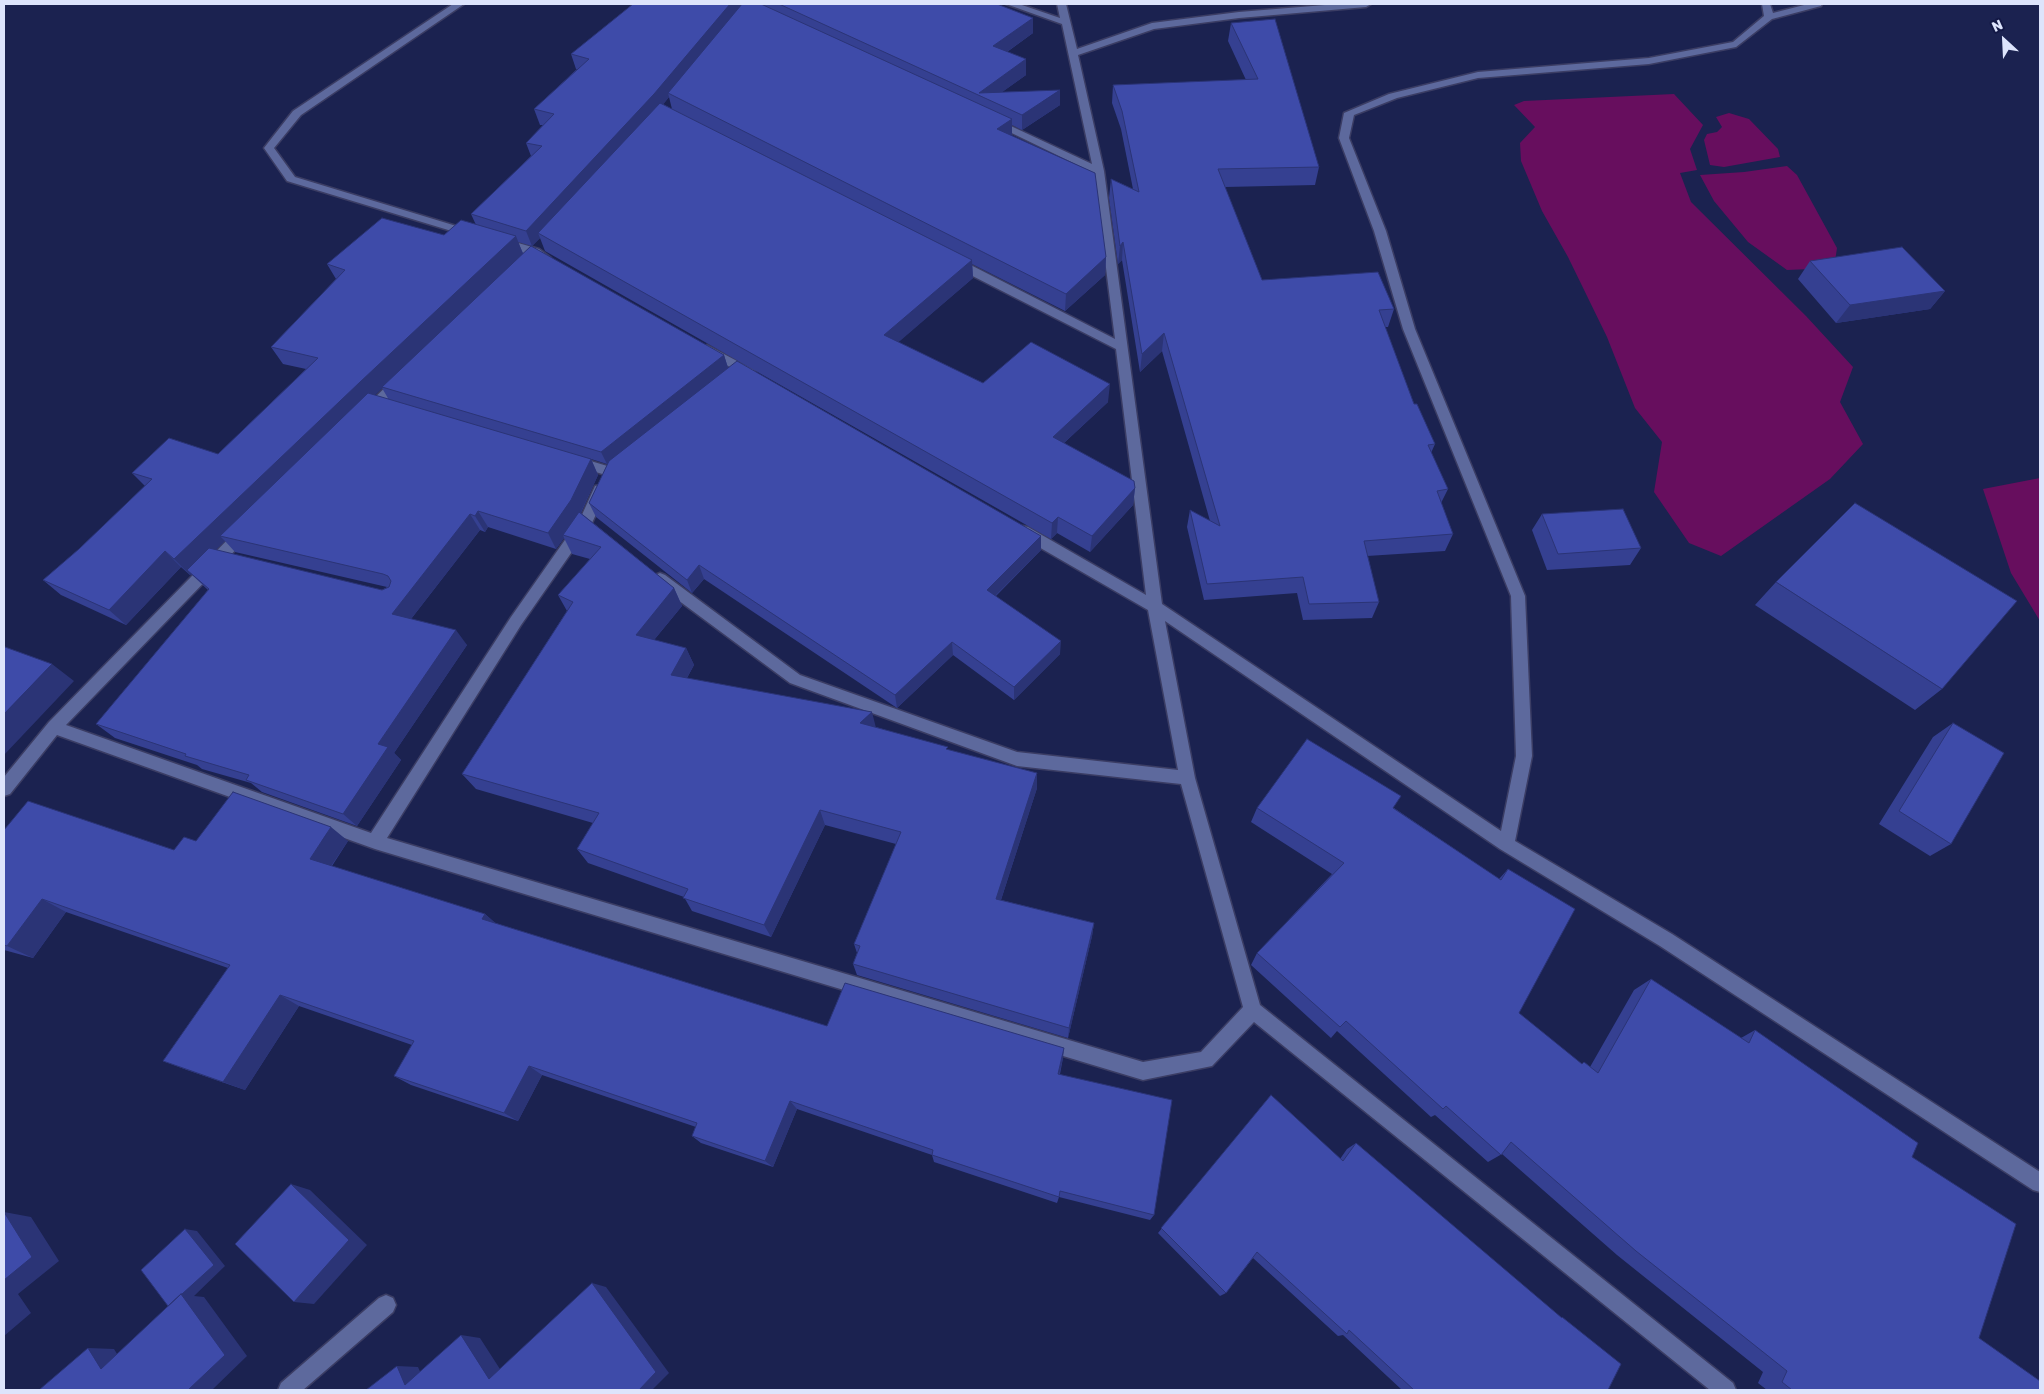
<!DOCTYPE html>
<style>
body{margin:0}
#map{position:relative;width:2044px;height:1394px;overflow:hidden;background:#1b2250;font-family:Rubik,sans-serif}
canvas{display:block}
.frame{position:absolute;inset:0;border:5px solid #dde4fc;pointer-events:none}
.north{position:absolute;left:1979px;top:15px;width:50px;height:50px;-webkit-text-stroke:4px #131845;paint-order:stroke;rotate:335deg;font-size:14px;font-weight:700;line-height:20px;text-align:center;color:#dde4fc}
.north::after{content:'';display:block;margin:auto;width:18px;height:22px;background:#dde4fc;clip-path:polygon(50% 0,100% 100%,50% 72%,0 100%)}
</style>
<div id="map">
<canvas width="2044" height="1394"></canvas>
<div class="frame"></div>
<div class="north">N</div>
</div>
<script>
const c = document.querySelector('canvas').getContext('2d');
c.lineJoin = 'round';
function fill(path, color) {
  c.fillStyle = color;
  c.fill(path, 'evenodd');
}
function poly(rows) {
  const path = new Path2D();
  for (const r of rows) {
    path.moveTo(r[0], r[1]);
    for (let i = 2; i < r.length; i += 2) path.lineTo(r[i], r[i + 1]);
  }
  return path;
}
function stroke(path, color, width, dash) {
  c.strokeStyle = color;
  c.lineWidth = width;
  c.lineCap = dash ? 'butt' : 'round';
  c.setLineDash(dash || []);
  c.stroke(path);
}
const green = poly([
 [1674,94,1703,125,1690,149,1697,170,1680,173,1691,202,1806,316,1853,367,1840,402,1863,444,1830,479,1721,556,1689,543,1654,492,1662,442,1635,408,1607,337,1568,257,1542,211,1521,161,1520,143,1535,127,1514,105,1524,101],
 [1729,113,1749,119,1778,149,1780,157,1724,167,1710,165,1704,140,1707,134,1717,132,1722,127,1716,117],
 [1787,166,1797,175,1837,248,1834,268,1787,270,1748,242,1714,201,1700,175,1744,172],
 [2040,478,2040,621,2011,573,1983,489]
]);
const street = poly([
 [453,4,464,4,301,115,274,148,295,177,476,232,478,234,476,236,468,236,287,181,264,148,293,111,453,4],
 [1006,4,1019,4,1060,18,1057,4,1066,4,1077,49,1152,23,1239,12,1337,4,1371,4,1366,7,1239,18,1154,29,1078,55,1104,171,1162,604,1501,831,1516,756,1511,596,1403,329,1374,231,1339,138,1344,113,1389,94,1478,72,1649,58,1733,42,1764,16,1762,4,1770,4,1773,13,1808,4,1822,4,1821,6,1772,19,1736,47,1649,64,1478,78,1397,98,1354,115,1349,138,1386,231,1415,329,1525,596,1532,756,1515,841,1672,934,2040,1172,2040,1192,2033,1190,1660,946,1500,849,1165,621,1195,778,1260,1005,1733,1383,1736,1390,1710,1390,1254,1022,1212,1066,1143,1080,375,849,57,735,10,794,4,796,4,777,49,722,238,529,243,528,248,529,250,533,248,537,66,725,371,833,511,617,581,517,595,486,600,485,605,486,607,490,592,523,521,625,387,838,1143,1062,1201,1052,1243,1007,1181,784,1017,766,790,683,655,583,653,579,655,575,660,573,665,575,800,675,1017,752,1178,770,1148,610,1018,535,1016,531,1018,527,1023,526,1028,527,1146,595,1116,349,951,265,949,262,955,258,959,259,1115,339,1094,173,989,122,994,119,998,120,1092,164,1062,24,1006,4],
 [501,238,539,249,551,258,545,262,531,255,497,245,495,242,497,239,501,238],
 [707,345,754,370,756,373,754,376,746,376,703,352,701,349,707,345],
 [401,375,407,379,405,382,371,415,363,415,361,412,363,409,397,376,401,375],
 [574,456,614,468,616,471,614,474,609,476,569,464,567,461,569,458,574,456],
 [386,1295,393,1298,396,1305,393,1312,303,1390,278,1390,281,1383,379,1298,386,1295]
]);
const wall = poly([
 [633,4,997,4,1033,18,1033,33,1007,52,1026,59,1026,75,1002,92,1060,105,1022,130,1012,125,1012,135,1106,257,1105,275,1065,311,972,264,973,278,898,342,983,383,1108,402,1064,443,1135,488,1133,505,1090,552,1057,533,1051,539,545,251,540,238,532,246,518,242,523,253,724,355,728,368,1041,536,1041,550,996,596,1060,654,1014,700,953,655,897,708,704,579,692,593,596,517,589,503,608,463,607,464,591,459,598,475,581,513,674,588,682,606,654,640,686,648,694,665,687,678,876,727,948,750,1037,773,1037,788,1001,900,1094,923,1092,936,1068,1038,857,975,853,964,857,953,854,944,896,844,825,825,771,937,692,911,684,897,588,863,577,849,593,823,476,789,462,774,567,611,558,595,590,559,572,554,564,538,556,549,488,527,485,532,480,530,411,619,467,645,394,753,401,760,357,826,262,792,251,783,202,769,197,765,115,738,96,724,208,590,191,574,190,575,181,567,126,625,61,595,43,580,79,549,145,486,132,473,218,454,306,369,283,364,271,347,336,279,327,264,444,235,476,225,471,214,531,156,526,143,543,125,540,125,534,109,577,69,576,69,571,54],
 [669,97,672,109,663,104],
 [382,388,389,400,374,395],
 [225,541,235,552,387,587,382,590,215,550],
 [1231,23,1319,167,1315,185,1225,187,1262,280,1394,309,1388,327,1385,327,1414,404,1435,444,1431,453,1448,489,1441,503,1453,534,1445,551,1367,556,1379,602,1372,618,1303,620,1297,593,1204,600,1187,527,1190,510,1210,521,1162,351,1140,372,1122,260,1118,264,1109,198,1111,179,1133,189,1121,129,1112,103,1113,85,1246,80,1228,41],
 [1810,261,1945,291,1930,309,1836,323,1798,279],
 [1542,514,1641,548,1630,565,1547,570,1532,530],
 [1776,582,1942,689,1915,710,1755,605],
 [1953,723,1951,844,1930,856,1879,824,1933,737],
 [1257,808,1394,808,1499,879,1508,869,1519,1013,1581,1064,1584,1062,1590,1067,1634,990,1651,979,1741,1038,1755,1030,1912,1157,1979,1338,2040,1390,1767,1390,1758,1383,1763,1372,1617,1255,1502,1154,1488,1162,1435,1115,1431,1117,1337,1031,1331,1038,1251,965,1257,953,1332,874,1251,822],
 [4,830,174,850,196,841,348,841,332,866,485,914,495,923,827,1026,1063,1058,1060,1074,1154,1215,1150,1220,1059,1197,1057,1203,934,1162,932,1155,797,1109,773,1167,701,1143,692,1136,696,1127,542,1075,518,1121,411,1085,394,1076,412,1045,299,1006,245,1090,187,1070,163,1061,228,968,66,912,33,958,4,950],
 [1271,1095,1340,1159,1347,1149,1356,1143,1560,1317,1562,1317,1608,1390,1402,1390,1343,1335,1338,1336,1253,1258,1226,1293,1220,1296,1158,1233]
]);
const shadedWall = poly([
 [730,4,746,4,668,93,669,97,659,110,538,233,540,238,532,246,526,231],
 [1033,18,1033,33,994,61,993,46],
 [1026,59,1026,75,991,100,979,93],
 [1060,90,1060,105,1022,130,1022,115],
 [1012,119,1012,137,997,129],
 [516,236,523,254,371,399,220,536,225,541,190,575,174,559,360,382],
 [1123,242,1122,260,1118,264,1120,246],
 [1106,257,1105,275,1065,311,1066,294],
 [972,260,973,278,886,353,884,335],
 [1945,291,1930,309,1836,323,1850,305],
 [1164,333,1162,351,1140,372,1142,354],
 [724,355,728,368,607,464,601,452],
 [1110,384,1108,402,1052,454,1053,437],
 [591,459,598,475,579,516,563,535,564,538,556,549,548,533],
 [1135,488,1133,505,1090,552,1092,536],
 [478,511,488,527,485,532,475,516],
 [470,514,480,530,404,628,392,614],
 [1058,517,1057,533,1051,539,1052,523],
 [1041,536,1041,550,988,603,987,590],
 [165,551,181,567,126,625,109,610],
 [699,565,704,579,692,593,687,580],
 [674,588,682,606,644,652,636,635],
 [456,630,467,645,394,753,401,760,357,826,343,814,378,744],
 [1061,641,1060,654,1014,700,1014,687],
 [952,642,953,655,897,708,895,695],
 [686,648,694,665,679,692,671,675],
 [52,664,74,681,4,755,4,714],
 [872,712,876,728,860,723],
 [1037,773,1037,788,997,912,996,899],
 [820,810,825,825,771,937,764,925],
 [331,827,348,841,327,872,310,859],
 [42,899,66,912,33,958,7,946],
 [485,914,499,926,482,919],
 [1094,923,1092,936,1068,1038,1069,1028],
 [280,995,299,1006,245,1090,223,1082],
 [1064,1048,1063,1058,1057,1083,1058,1074],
 [529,1066,542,1075,518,1121,504,1113],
 [790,1101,797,1109,773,1167,765,1161],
 [291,1184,310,1190,367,1245,314,1304,294,1302],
 [4,1212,31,1217,59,1261,18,1294,31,1313,4,1336],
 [185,1229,197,1231,225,1266,194,1296,204,1297,247,1356,212,1390,188,1390,181,1294],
 [592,1283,606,1287,669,1373,652,1390,639,1390],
 [461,1335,480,1338,507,1380,489,1379],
 [88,1348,114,1349,127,1370,101,1369],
 [397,1366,418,1367,426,1385,405,1385]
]);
const building = poly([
 [633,4,730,4,654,94,526,231,471,214,542,146,526,143,554,114,534,109,589,59,571,54,633,4],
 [742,4,761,4,1012,119,997,129,1095,173,1106,257,1066,294,668,93,742,4],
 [779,4,997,4,1033,18,993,46,1026,59,979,93,1060,90,1022,115,779,4],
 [1275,19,1319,167,1218,169,1262,280,1378,272,1394,309,1379,310,1414,404,1417,404,1435,444,1428,445,1448,489,1437,491,1453,534,1364,541,1379,602,1309,604,1303,577,1207,584,1190,510,1220,526,1164,333,1142,354,1123,242,1120,246,1111,179,1139,192,1122,111,1113,85,1258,79,1231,23,1275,19],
 [660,103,972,260,884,335,983,383,1031,342,1110,384,1053,437,1134,481,1135,488,1092,536,1058,517,1052,523,538,233,660,103],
 [382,218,444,235,461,220,516,236,360,382,174,559,165,551,109,610,43,580,79,549,152,479,132,473,169,438,218,454,318,358,271,347,345,270,327,264,382,218],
 [531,246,724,355,601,452,382,387,531,246],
 [1902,247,1945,291,1850,305,1810,261,1902,247],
 [737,361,1041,536,987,590,1061,641,1014,687,952,642,895,695,699,565,687,580,589,503,609,461,737,361],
 [368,393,591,459,571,500,548,533,478,511,475,516,470,514,392,614,456,630,378,744,388,747,343,814,246,780,249,775,185,756,186,754,96,724,209,589,187,570,209,548,382,590,389,587,391,581,388,576,383,574,220,536,368,393],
 [1855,503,2017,601,1942,689,1776,582,1855,503],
 [1623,509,1641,548,1558,554,1542,514,1623,509],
 [579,512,674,588,636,635,686,648,671,675,872,712,860,723,948,747,946,749,1037,773,996,899,1094,923,1069,1028,853,964,860,946,854,944,901,832,820,810,764,925,683,898,688,889,577,849,599,813,462,774,573,602,558,595,601,547,563,535,579,512],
 [5,647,52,664,4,714,4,649,5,647],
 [1953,723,2004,753,1951,844,1899,811,1953,723],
 [1307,739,1401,796,1393,808,1501,880,1508,869,1575,909,1519,1013,1582,1064,1584,1062,1598,1073,1651,979,1749,1043,1755,1030,1918,1143,1912,1157,2016,1224,1979,1338,2040,1381,2040,1390,1792,1390,1782,1382,1787,1371,1636,1251,1511,1142,1501,1155,1446,1106,1443,1109,1346,1021,1340,1027,1257,953,1344,863,1257,808,1307,739],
 [233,792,331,827,310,859,485,914,482,919,827,1026,845,983,1064,1048,1058,1074,1172,1100,1154,1215,1060,1191,1059,1197,932,1155,933,1150,790,1101,765,1161,692,1136,697,1123,529,1066,504,1113,394,1076,414,1041,280,995,223,1082,163,1061,230,965,42,899,7,946,4,945,4,830,28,801,174,850,184,837,196,841,233,792],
 [1271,1095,1343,1161,1356,1143,1562,1318,1562,1317,1621,1364,1608,1390,1414,1390,1349,1330,1347,1334,1257,1252,1226,1293,1161,1228,1271,1095],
 [291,1184,349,1240,294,1302,235,1244,291,1184],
 [4,1212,32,1257,4,1280,4,1212],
 [185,1229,214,1265,182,1294,181,1294,168,1306,141,1270,185,1229],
 [592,1283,656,1372,639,1390,366,1390,397,1366,405,1385,461,1335,489,1379,592,1283],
 [181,1294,225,1355,188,1390,39,1390,88,1348,101,1369,181,1294]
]);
fill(green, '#670e5e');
stroke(street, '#3b3d64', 3);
fill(street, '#5d699d');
fill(wall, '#354091');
fill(shadedWall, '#2b3476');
fill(building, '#3e4ba9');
stroke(building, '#2b3476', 1);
</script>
